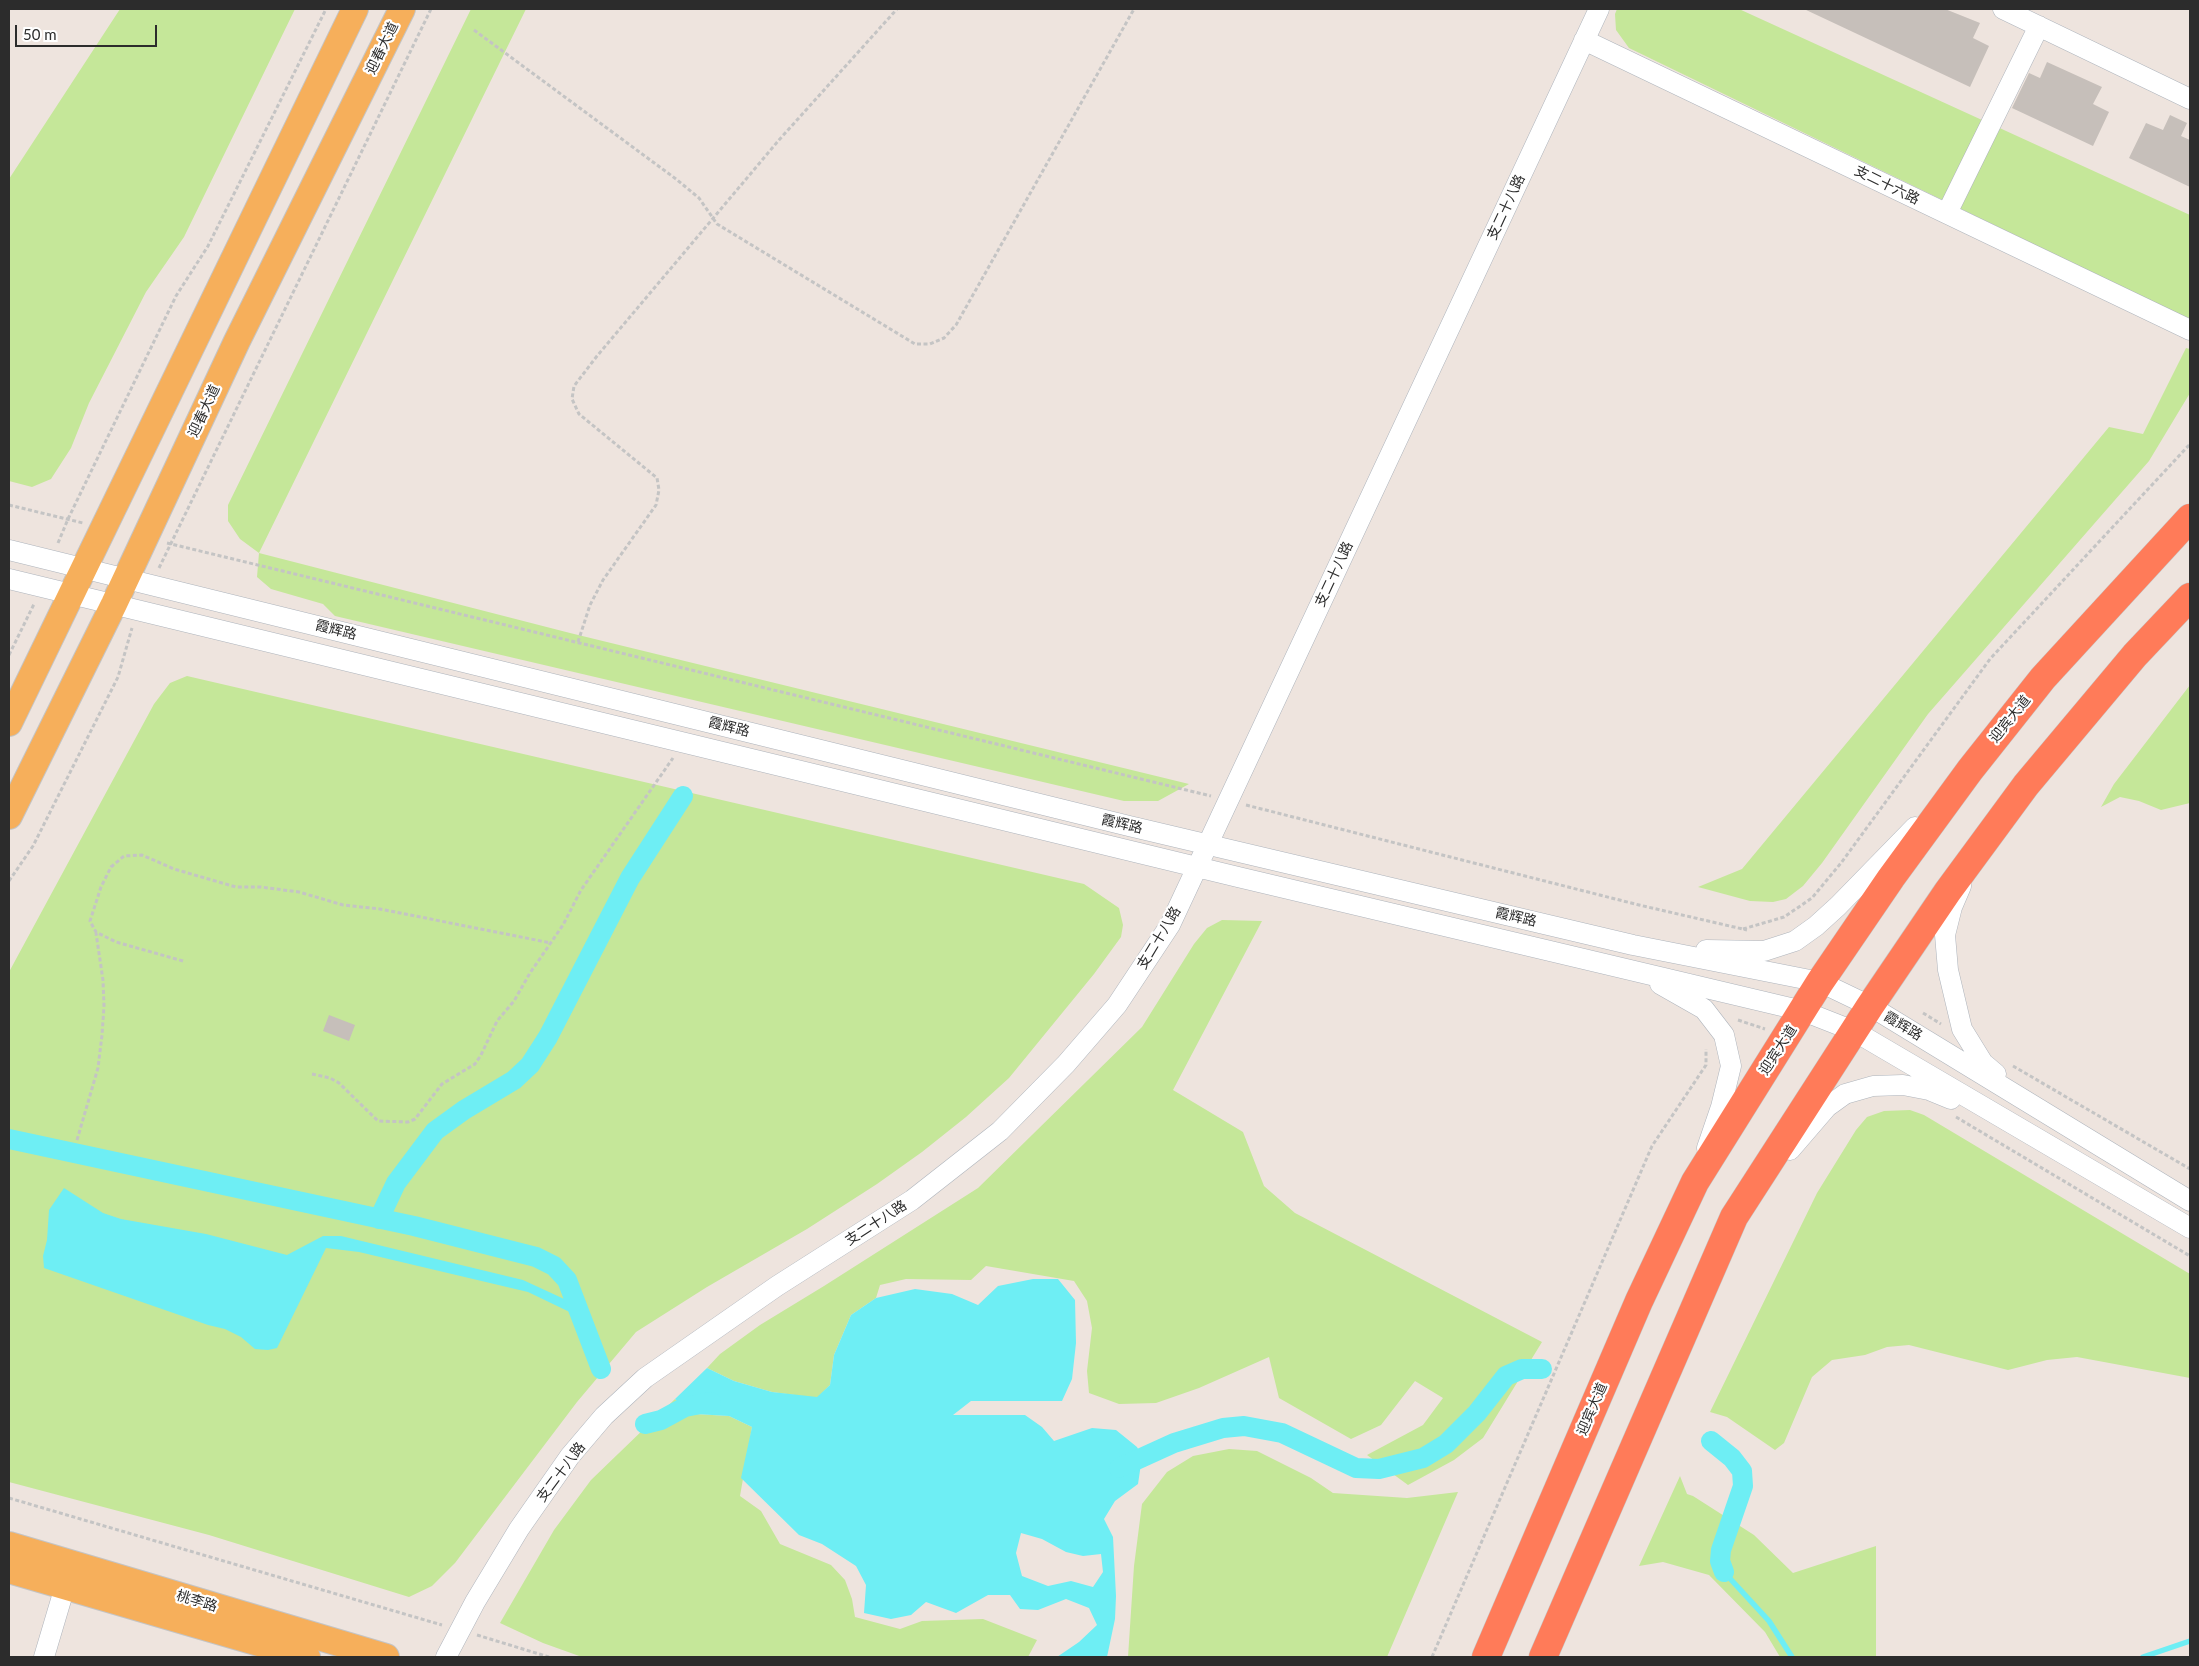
<!DOCTYPE html>
<meta charset="utf-8">
<style>
body{margin:0}
#map{position:relative;width:2199px;height:1666px;overflow:hidden;background:#eee4de;font-family:Lato,sans-serif}
canvas{display:block}
.frame{position:absolute;inset:0;border:10px solid #2c2c2c;pointer-events:none}
.scale{position:absolute;left:15px;top:25px;width:142px;height:22px;box-sizing:border-box;border:2px solid #2c2c2c;border-top:0;padding-left:6px;font-size:15px;line-height:18px;white-space:nowrap;color:#2c2c2c;-webkit-text-stroke:4px #fff;paint-order:stroke}
</style>
<div id="map">
<canvas width="2199" height="1666"></canvas>
<div class="frame"></div>
<div class="scale">50 m</div>
</div>
<script>
const c = document.querySelector('canvas').getContext('2d');
c.lineJoin = 'round';
function fill(path, color) {
  c.fillStyle = color;
  c.fill(path, 'evenodd');
}
function poly(rows) {
  const path = new Path2D();
  for (const r of rows) {
    path.moveTo(r[0], r[1]);
    for (let i = 2; i < r.length; i += 2) path.lineTo(r[i], r[i + 1]);
  }
  return path;
}
function stroke(path, color, width, dash) {
  c.strokeStyle = color;
  c.lineWidth = width;
  c.lineCap = dash ? 'butt' : 'round';
  c.setLineDash(dash || []);
  c.stroke(path);
}
function write(font, color, halo, rows, align = 'center') {
  c.font = font + ' Lato,"Noto Sans SC",sans-serif';
  c.lineWidth = 4.5;
  c.setLineDash([]);
  c.textBaseline = 'middle';
  c.strokeStyle = halo;
  c.fillStyle = color;
  for (const [text, x, y, turn = 0] of rows) {
    c.save();
    c.translate(x, y);
    c.rotate((+turn || 0) * Math.PI / 180);
    c.textAlign = isNaN(turn) ? turn : align;
    if (halo) c.strokeText(text, 0, 0);
    c.fillText(text, 0, 0);
    c.restore();
  }
}
const green = poly([
 [120,9,295,9,184,237,146,292,89,403,71,448,51,479,32,487,9,481,9,179],
 [471,9,526,9,259,553,570,633,1189,784,1158,801,1124,801,335,616,323,604,271,589,257,577,259,553,240,539,228,521,228,505],
 [1617,9,1739,9,2190,215,2190,320,1629,48,1616,30,1615,14],
 [2186,348,2190,349,2190,393,2149,461,1928,714,1822,863,1803,886,1786,899,1773,902,1750,901,1698,887,1742,869,2109,427,2143,434],
 [187,676,1084,884,1119,908,1123,925,1121,937,1094,974,1009,1078,966,1117,922,1152,877,1184,807,1229,707,1287,636,1332,577,1402,455,1563,432,1586,409,1597,209,1535,9,1482,9,972,154,704,170,683],
 [2190,685,2190,803,2161,810,2139,801,2120,797,2101,807,2114,784],
 [1222,920,1262,921,1173,1090,1243,1132,1264,1186,1295,1213,1542,1342,1483,1438,1454,1460,1408,1485,1367,1455,1423,1425,1443,1398,1415,1381,1381,1425,1351,1439,1279,1398,1269,1357,1199,1388,1156,1403,1119,1404,1089,1393,1087,1371,1092,1328,1087,1301,1074,1281,986,1266,971,1280,906,1279,880,1285,876,1298,851,1315,834,1355,830,1385,817,1398,772,1392,734,1381,707,1368,720,1354,760,1325,824,1286,978,1188,1142,1027,1194,944,1207,928],
 [1910,1110,1924,1115,2190,1274,2190,1378,2077,1357,2047,1360,2008,1370,1909,1345,1887,1347,1865,1355,1832,1360,1812,1377,1784,1443,1775,1450,1727,1417,1710,1412,1817,1193,1856,1130,1867,1117,1884,1111],
 [675,1399,695,1414,729,1416,752,1427,740,1496,761,1511,780,1544,831,1565,845,1580,852,1599,855,1617,900,1629,922,1621,983,1619,1037,1640,1028,1657,582,1657,543,1643,500,1623,554,1530,591,1480],
 [1229,1449,1257,1451,1311,1478,1333,1493,1407,1498,1458,1492,1387,1657,1128,1657,1134,1566,1142,1504,1167,1472,1193,1456],
 [1680,1476,1687,1494,1693,1496,1754,1535,1793,1573,1876,1546,1876,1657,1780,1657,1765,1632,1709,1575,1663,1562,1639,1566]
]);
const water = poly([
 [64,1188,103,1213,121,1219,206,1234,287,1255,323,1236,341,1236,523,1280,575,1304,580,1317,528,1292,359,1252,326,1248,277,1348,268,1350,255,1349,241,1337,225,1329,208,1325,44,1268,43,1256,47,1240,49,1210],
 [1033,1279,1058,1279,1075,1300,1076,1343,1072,1379,1062,1401,971,1401,953,1415,1025,1415,1042,1427,1054,1441,1092,1428,1116,1430,1137,1447,1142,1457,1138,1484,1115,1501,1104,1519,1113,1537,1116,1596,1115,1619,1107,1657,1057,1657,1079,1642,1097,1625,1089,1608,1066,1599,1038,1610,1020,1609,1010,1595,988,1595,956,1613,926,1602,911,1615,891,1619,864,1613,866,1585,856,1566,822,1544,799,1535,741,1478,752,1427,729,1416,695,1414,675,1399,707,1368,734,1381,772,1392,817,1397,830,1385,834,1355,851,1315,876,1298,915,1289,952,1294,978,1305,998,1286],
 [1021,1533,1042,1539,1066,1552,1083,1556,1101,1554,1103,1572,1093,1587,1071,1581,1048,1586,1022,1576,1016,1553]
]);
const stream = poly([
 [1724,1572,1769,1621,1792,1657],
 [2143,1657,2190,1641]
]);
const canal = poly([
 [9,1139,414,1226,536,1257,554,1266,567,1280,601,1369],
 [379,1219,396,1183,435,1131,464,1110,514,1080,530,1065,548,1037,630,878,683,796],
 [645,1424,661,1420,685,1407,711,1402],
 [1711,1441,1732,1458,1742,1471,1743,1486,1721,1550,1720,1561,1724,1572],
 [1119,1468,1174,1443,1223,1428,1244,1426,1282,1433,1356,1468,1379,1469,1423,1458,1446,1444,1477,1413,1506,1376,1522,1369,1542,1369]
]);
const building = poly([
 [1804,9,1945,9,1980,23,1973,38,1989,46,1970,87],
 [2047,62,2102,87,2093,104,2109,112,2093,146,2012,108,2029,73,2040,78],
 [2170,115,2187,123,2181,136,2190,140,2190,187,2129,158,2146,123,2163,130],
 [329,1015,355,1025,349,1041,323,1031]
]);
const path = poly([
 [474,30,676,179,699,198,717,224,915,344,930,344,944,338,956,325,1134,9],
 [9,505,83,523],
 [58,543,68,519,176,296,208,246,326,9],
 [167,543,1211,796],
 [159,568,431,9],
 [578,642,590,605,603,580,656,505,659,490,657,478,579,414,572,399,574,386,597,356,779,140,897,9],
 [9,655,34,604],
 [1246,805,1639,905,1747,930],
 [9,881,33,846,118,677,132,628],
 [1743,929,1784,917,1812,898,1841,863,1990,659,2190,444],
 [183,961,116,942,96,932,90,921,101,887,111,867,124,856,142,855,174,869,236,887,261,887,299,892,343,905,380,909,551,943],
 [1923,1013,1941,1024],
 [1738,1020,1765,1029],
 [2013,1066,2190,1169],
 [312,1074,330,1078,339,1083,378,1121,408,1122,415,1119,442,1084,475,1064,481,1055,497,1021,514,1001,530,973,563,925,581,890,673,758],
 [1956,1117,2190,1256],
 [77,1140,98,1068,102,1035,104,1006,103,980,96,933],
 [9,1498,442,1625],
 [477,1635,549,1657],
 [1432,1657,1652,1146,1706,1065,1706,1049]
]);
const minor = poly([
 [2003,9,2190,99],
 [1584,40,2190,330],
 [1947,213,2039,26],
 [9,550,1129,826,1633,945,1820,982,1870,1006,2190,1201],
 [9,579,1238,877,1803,1011,1854,1031,2190,1228],
 [1961,886,1952,907,1945,935,1948,970,1962,1029,1983,1063,1996,1074],
 [1706,950,1764,951,1795,941,1816,926,1838,906,1915,827],
 [1660,984,1704,1009,1724,1035,1731,1066,1721,1107,1707,1148],
 [1790,1150,1827,1107,1845,1094,1873,1086,1903,1085,1929,1090,1951,1099],
 [44,1657,69,1573],
 [446,1657,475,1602,519,1529,570,1456,604,1416,645,1378,777,1286,912,1200,1000,1131,1066,1064,1117,1005,1170,925,1599,9]
]);
const major = poly([
 [9,723,355,9],
 [9,816,114,604,237,341,402,9],
 [9,1545,386,1657],
 [9,1570,307,1657]
]);
const highway = poly([
 [1486,1657,1639,1301,1695,1182,1820,982,1891,878,1970,770,2043,678,2190,518],
 [1543,1657,1734,1217,1870,1006,1948,891,2026,785,2135,655,2190,597]
]);
const streetNames = [
 ["迎春大道",382,48,-64],
 ["支二十六路",1887,185,26],
 ["支二十八路",1506,207,-65],
 ["迎春大道",204,411,-65],
 ["支二十八路",1334,574,-65],
 ["霞辉路",336,630,14],
 ["迎宾大道",2010,719,-51],
 ["霞辉路",729,727,14],
 ["霞辉路",1122,824,13],
 ["霞辉路",1516,917,13],
 ["支二十八路",1159,938,-59],
 ["霞辉路",1903,1026,31],
 ["迎宾大道",1778,1050,-57],
 ["支二十八路",876,1223,-33],
 ["迎宾大道",1592,1409,-67],
 ["支二十八路",561,1472,-53],
 ["桃李路",197,1601,17]
];
fill(green, '#c5e799');
fill(water, '#6eeef4');
stroke(stream, '#6eeef4', 5.5);
stroke(canal, '#6eeef4', 20);
fill(building, '#c6bfba');
stroke(minor, '#aeb4bc', 21);
stroke(major, '#c4c4c4', 28);
stroke(highway, '#c4c4c4', 29);
stroke(path, '#c4c4c4', 3, [4, 2.5]);
stroke(minor, '#fff', 20);
stroke(major, '#f6af5b', 26);
stroke(highway, '#ff7b59', 28);
write('14px', '#2c2c2c', '#fff', streetNames);
</script>
